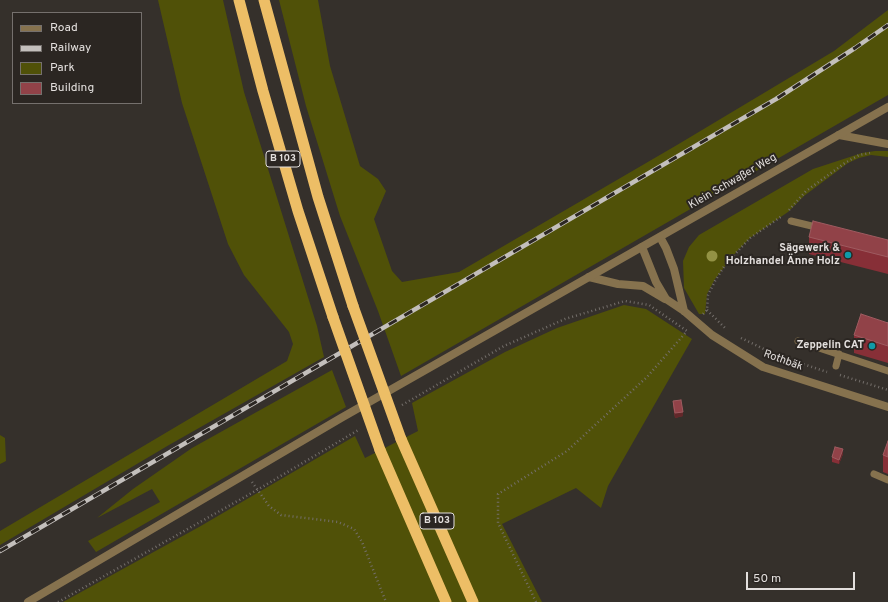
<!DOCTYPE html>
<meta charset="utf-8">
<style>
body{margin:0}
#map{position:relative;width:888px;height:602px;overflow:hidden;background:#35302b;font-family:Overpass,sans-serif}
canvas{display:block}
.legend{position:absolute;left:12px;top:12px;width:130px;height:92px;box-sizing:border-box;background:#2b2622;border:1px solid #75706d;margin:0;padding:5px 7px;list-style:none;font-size:12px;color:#e3dfdd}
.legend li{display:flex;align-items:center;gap:8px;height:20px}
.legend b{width:20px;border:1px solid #75706d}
.scale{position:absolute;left:746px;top:572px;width:109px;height:18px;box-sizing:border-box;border:2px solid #e3dfdd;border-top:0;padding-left:5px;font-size:12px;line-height:14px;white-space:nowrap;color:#e3dfdd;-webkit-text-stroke:3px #2b2622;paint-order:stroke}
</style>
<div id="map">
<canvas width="888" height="602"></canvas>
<ul class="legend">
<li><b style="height:5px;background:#86724e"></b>Road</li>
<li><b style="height:5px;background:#c3bfbc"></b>Railway</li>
<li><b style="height:11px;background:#505108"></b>Park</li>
<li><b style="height:11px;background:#914248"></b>Building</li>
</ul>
<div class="scale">50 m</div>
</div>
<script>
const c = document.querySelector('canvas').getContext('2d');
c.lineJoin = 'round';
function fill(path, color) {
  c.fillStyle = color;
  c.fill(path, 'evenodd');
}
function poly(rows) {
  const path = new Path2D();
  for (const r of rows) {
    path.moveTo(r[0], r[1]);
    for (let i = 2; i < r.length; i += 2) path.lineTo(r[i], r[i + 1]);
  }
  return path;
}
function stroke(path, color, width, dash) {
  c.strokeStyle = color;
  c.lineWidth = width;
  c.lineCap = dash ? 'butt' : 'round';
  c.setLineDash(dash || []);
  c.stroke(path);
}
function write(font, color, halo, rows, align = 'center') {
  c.font = font + ' Overpass,sans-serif';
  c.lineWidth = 4;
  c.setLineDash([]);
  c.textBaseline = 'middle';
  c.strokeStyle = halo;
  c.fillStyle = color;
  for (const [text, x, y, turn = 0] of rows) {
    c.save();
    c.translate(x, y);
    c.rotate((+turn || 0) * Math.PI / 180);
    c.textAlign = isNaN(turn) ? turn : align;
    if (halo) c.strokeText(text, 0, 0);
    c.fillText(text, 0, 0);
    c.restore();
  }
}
const green = poly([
 [158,0,223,0,244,92,317,326,324,357,169,445,0,545,0,531,287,361,293,344,289,332,244,275,228,244,182,103],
 [279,0,318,0,330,66,360,166,378,179,386,191,374,219,392,271,402,282,459,272,677,145,834,51,888,10,888,95,401,376,378,311,340,216,306,106],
 [875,151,888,151,888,157,871,155,859,158,848,163,804,196,788,212,750,238,737,251,715,279,707,294,705,314,699,314,684,288,683,261,689,247,699,235,813,169,862,153],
 [624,305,646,309,692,339,608,486,601,508,576,488,502,524,542,602,63,602,199,527,355,436,365,458,418,431,412,403,505,352,557,328],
 [332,370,346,407,96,552,88,541,160,502,152,489,97,518,133,489,192,448],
 [0,435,5,438,6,461,0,464]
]);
const path = poly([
 [789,210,806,191,845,163,859,155,870,153],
 [707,310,725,328],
 [703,314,707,310,708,295,715,281,725,265,750,238,782,216],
 [741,338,776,355,827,372],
 [840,375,888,390],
 [402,405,504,346,565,319,625,301,649,305,687,331],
 [252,482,269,506,281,515,338,522,354,529,362,542,386,602],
 [58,602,257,490,360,429],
 [536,602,498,523,498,494,567,451,647,377,687,331]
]);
const service = poly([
 [791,221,820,228],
 [798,341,888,371],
 [836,366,839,354],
 [874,474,888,480]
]);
const minor = poly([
 [839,135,888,144],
 [660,237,666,248,674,269,684,311],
 [642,247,656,282,666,299,684,311,712,335,763,367,888,407],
 [589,277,618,284,643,286,665,299]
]);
const tertiary = poly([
 [28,602,341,418,888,107]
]);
const trunk = poly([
 [239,0,263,91,298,211,333,317],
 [264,0,318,197,353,306],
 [401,439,473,602],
 [380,450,446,602]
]);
const rail = poly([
 [0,551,776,99,855,48,888,25]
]);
const trunkBridge = poly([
 [353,306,401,439],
 [333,317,380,450]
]);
const trees = [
 [712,256]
];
const wall = poly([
 [809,237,888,240,888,274,809,254],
 [888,322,888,363,854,353,854,335,888,323],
 [673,401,683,416,675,418,673,406],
 [888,441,888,474,883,472,883,455],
 [843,454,839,464,832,462,832,457]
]);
const shadedWall = poly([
 [683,412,683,416,675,418,675,413],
 [843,449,843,454,839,464,839,460]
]);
const building = poly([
 [813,221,888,240,888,257,809,237,813,221],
 [861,314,888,323,888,322,888,346,854,335,861,314],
 [681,400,683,412,675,413,673,401,681,400],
 [888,441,888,457,883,455,888,441],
 [835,447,843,449,839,460,832,457,835,447]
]);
const markers = [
 [848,255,4,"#0f9aa8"],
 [872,346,4,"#0f9aa8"]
];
const shields = [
 [283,159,34],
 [437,521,34]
];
const shieldNames = [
 ["B 103",283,159],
 ["B 103",437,521]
];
const streetNames = [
 ["Klein Schwaßer Weg",733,182,-30],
 ["Rothbäk",783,361,20]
];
const poiNames = [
 ["Sägewerk &",840,249],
 ["Holzhandel Änne Holz",840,262],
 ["Zeppelin CAT",864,346]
];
fill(green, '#505108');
stroke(path, '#746f6b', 2.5, [1, 3]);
stroke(service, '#86724e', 7);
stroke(minor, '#86724e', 8);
stroke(tertiary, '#86724e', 8);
stroke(trunk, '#edbe66', 11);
stroke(rail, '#c3bfbc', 4.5);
stroke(rail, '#2b2622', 3, [9]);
stroke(trunkBridge, '#edbe66', 11);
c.fillStyle = '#939244';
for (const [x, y] of trees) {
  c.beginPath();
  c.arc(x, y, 5.5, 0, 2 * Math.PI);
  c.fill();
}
fill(wall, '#872f37');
fill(shadedWall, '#62282a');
fill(building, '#914248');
stroke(building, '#9e5b60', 1);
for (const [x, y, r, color] of markers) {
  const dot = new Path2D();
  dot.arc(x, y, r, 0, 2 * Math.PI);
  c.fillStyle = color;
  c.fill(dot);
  stroke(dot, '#2b2622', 1.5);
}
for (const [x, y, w] of shields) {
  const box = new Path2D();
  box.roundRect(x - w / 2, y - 8, w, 16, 3);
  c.fillStyle = '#2b2622';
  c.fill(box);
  stroke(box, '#e3dfdd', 1);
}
write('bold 10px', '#e3dfdd', null, shieldNames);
write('11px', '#e3dfdd', '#2b2622', streetNames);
write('bold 11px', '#e3dfdd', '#2b2622', poiNames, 'right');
</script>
